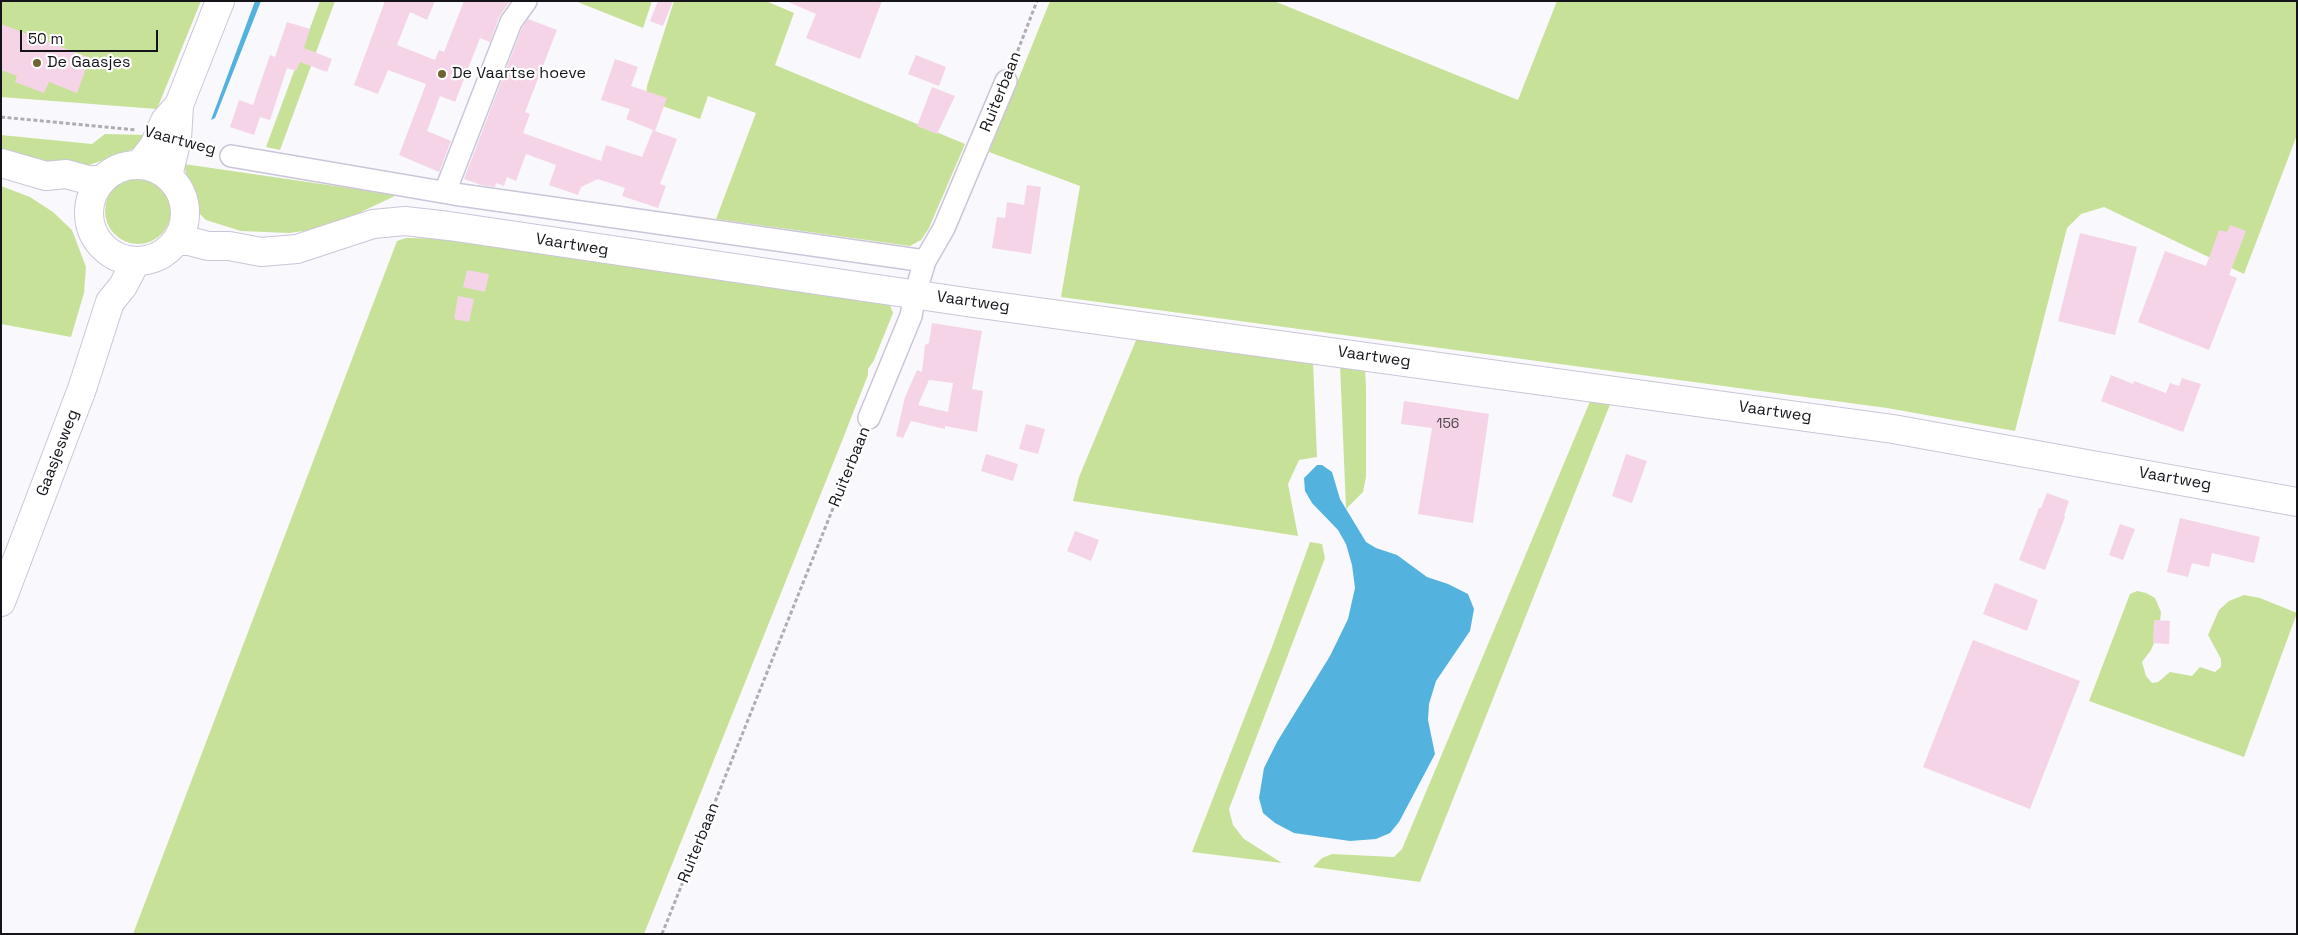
<!DOCTYPE html>
<style>
body{margin:0}
#map{position:relative;width:2298px;height:935px;overflow:hidden;background:#f9f8fc;font-family:"Space Grotesk",sans-serif}
canvas{display:block}
.frame{position:absolute;inset:0;border:2px solid #15141a;pointer-events:none}
.scale{position:absolute;left:20px;top:30px;width:138px;height:22px;box-sizing:border-box;border:2px solid #15141a;border-top:0;padding-left:6px;font-size:15px;line-height:18px;white-space:nowrap;color:#15141a;-webkit-text-stroke:4px #fff;paint-order:stroke}
</style>
<div id="map">
<canvas width="2298" height="935"></canvas>
<div class="frame"></div>
<div class="scale">50 m</div>
</div>
<script>
const c = document.querySelector('canvas').getContext('2d');
c.lineJoin = 'round';
function fill(path, color) {
  c.fillStyle = color;
  c.fill(path, 'evenodd');
}
function poly(rows) {
  const path = new Path2D();
  for (const r of rows) {
    if (r.length === 3) {
      path.moveTo(r[0] + r[2], r[1]);
      path.arc(r[0], r[1], r[2], 0, 2 * Math.PI);
      continue;
    }
    path.moveTo(r[0], r[1]);
    for (let i = 2; i < r.length; i += 2) path.lineTo(r[i], r[i + 1]);
  }
  return path;
}
function stroke(path, color, width, dash) {
  c.strokeStyle = color;
  c.lineWidth = width;
  c.lineCap = dash ? 'butt' : 'round';
  c.setLineDash(dash || []);
  c.stroke(path);
}
function write(font, color, halo, rows, align = 'center') {
  c.font = font + ' "Space Grotesk",sans-serif';
  c.lineWidth = 4.5;
  c.setLineDash([]);
  c.textBaseline = 'middle';
  c.strokeStyle = halo;
  c.fillStyle = color;
  for (const [text, x, y, turn = 0] of rows) {
    c.save();
    c.translate(x, y);
    c.rotate((+turn || 0) * Math.PI / 180);
    c.textAlign = isNaN(turn) ? turn : align;
    if (halo) c.strokeText(text, 0, 0);
    c.fillText(text, 0, 0);
    c.restore();
  }
}
const green = poly([
 [1,1,201,1,157,109,1,97],
 [320,1,335,1,280,150,266,147],
 [575,1,652,1,643,28],
 [674,1,766,1,794,13,775,65,965,144,929,228,921,240,910,246,716,219,756,113,708,96,700,119,651,102,646,97,647,86],
 [1050,1,1274,1,1518,100,1557,1,2297,1,2297,135,2244,274,2104,207,2081,214,2067,228,2015,431,1887,408,1061,297,1080,186,989,152],
 [105,134,146,135,137,147,122,154,89,165,66,169,1,153,1,135,92,144],
 [184,164,397,195,327,228,289,233,241,231,206,220,193,207],
 [138,211,33],
 [1,186,30,197,53,212,72,230,86,267,84,293,71,337,1,324],
 [406,238,456,239,890,305,893,313,874,360,868,369,868,375,840,446,644,934,133,934,397,241],
 [1137,338,1313,362,1317,457,1299,460,1288,484,1298,536,1073,501,1079,477],
 [1340,365,1365,369,1366,387,1366,477,1363,492,1346,509],
 [1591,399,1611,402,1420,882,1313,867,1322,858,1332,854,1394,857,1402,849],
 [1310,542,1322,544,1325,558,1229,809,1233,825,1244,839,1282,863,1192,852,1272,647],
 [2137,591,2146,593,2155,598,2161,612,2159,631,2151,650,2142,662,2146,676,2152,683,2158,682,2170,672,2192,676,2200,667,2215,672,2221,667,2221,659,2208,635,2219,610,2229,601,2244,595,2260,598,2297,613,2244,757,2089,701,2130,594]
]);
const water = poly([
 [255,1,261,1,215,118,211,120],
 [1317,465,1322,465,1332,472,1340,499,1366,542,1376,548,1397,555,1427,577,1448,584,1468,594,1474,609,1470,631,1436,681,1429,704,1428,720,1435,754,1399,822,1390,833,1376,839,1350,841,1294,833,1275,823,1263,813,1259,798,1264,768,1277,742,1330,656,1348,619,1355,588,1352,565,1346,544,1338,530,1312,503,1305,491,1304,478]
]);
const building = poly([
 [385,1,435,1,427,20,410,12,397,45,435,60,439,50,444,52,464,1,510,1,499,17,490,42,480,38,455,102,440,96,427,131,451,141,439,172,399,155,426,84,388,70,378,94,354,85],
 [658,1,673,1,663,26,650,21],
 [786,1,882,1,860,59,806,38,816,14],
 [528,19,557,30,525,112,530,114,523,133,601,161,606,145,642,157,653,130,626,119,630,109,601,100,615,59,638,67,631,86,667,98,655,131,677,139,660,184,666,186,658,208,622,196,625,188,598,179,581,187,578,195,549,185,556,165,526,154,516,181,507,177,504,186,496,183,495,187,481,185,464,179,522,28],
 [287,22,310,29,304,48,332,59,327,72,300,62,296,71,287,68,270,120,260,117,254,135,230,127,239,100,253,105,270,55,275,57],
 [1,24,90,58,77,93,49,82,44,93,15,82,17,76,1,70],
 [916,55,946,67,939,86,908,74],
 [932,87,955,96,937,134,917,126],
 [1027,185,1041,187,1031,254,992,248,997,217,1005,218,1007,202,1024,205],
 [2230,225,2246,231,2229,275,2237,278,2209,350,2138,322,2165,251,2206,266,2219,230,2227,232],
 [2080,233,2137,247,2115,335,2058,321],
 [467,270,489,274,485,292,463,287],
 [458,296,474,299,469,322,454,319],
 [932,323,982,331,972,389,983,391,977,432,945,426,945,429,911,421,903,438,896,436,905,397,917,370,922,372,925,345,929,343],
 [929,380,953,383,948,412,918,405],
 [2111,375,2133,384,2134,381,2166,393,2170,383,2179,386,2182,378,2201,384,2183,432,2101,401],
 [1404,401,1489,414,1473,523,1418,514,1432,428,1401,424],
 [1026,424,1045,429,1038,454,1019,449],
 [986,454,1018,464,1013,481,981,471],
 [1626,454,1647,461,1632,503,1612,496],
 [2047,493,2069,501,2064,516,2065,517,2045,570,2019,560,2039,508,2041,508],
 [2180,518,2260,537,2254,563,2212,553,2209,567,2192,563,2188,577,2167,572],
 [2120,524,2135,529,2123,560,2109,555],
 [1075,531,1099,540,1091,561,1067,551],
 [1995,583,2038,600,2027,631,1983,614],
 [2154,620,2170,621,2169,644,2153,643],
 [1973,640,2080,681,2030,809,1923,767]
]);
const path = poly([
 [1013,63,1037,1],
 [1,117,136,130],
 [198,145,213,150],
 [662,934,862,436]
]);
const street = poly([
 [231,156,454,194,925,261],
 [445,192,511,22,526,1],
 [869,418,911,316,915,294,925,261,944,228,1006,81]
]);
const secondary = poly([
 [1,163,46,176,66,174,88,180,102,180],
 [139,165,154,146,165,121,179,105,220,1],
 [137,213,48],
 [168,176,177,139,179,106],
 [176,241,189,241,208,246,229,246,261,252,297,249,373,224,405,221,449,226,973,303,1893,429,2297,502],
 [1,602,82,389,110,302,123,286,136,261]
]);
const markers = [
 [37,63,5,"#6f6431"],
 [442,74,5,"#6f6431"]
];
const numberNames = [
 ["156",1448,424]
];
const poiNames = [
 ["De Gaasjes",47,63],
 ["De Vaartse hoeve",452,74]
];
const streetNames = [
 ["Ruiterbaan",1001,92,-68],
 ["Vaartweg",180,141,15],
 ["Vaartweg",572,245,9],
 ["Vaartweg",973,302,8],
 ["Vaartweg",1374,357,8],
 ["Vaartweg",1775,412,8],
 ["Gaasjesweg",58,453,-69],
 ["Ruiterbaan",850,467,-68],
 ["Vaartweg",2175,479,10],
 ["Ruiterbaan",699,843,-68]
];
fill(green, '#c7e298');
fill(water, '#53b3de');
fill(building, '#f5d4e7');
stroke(street, '#cac6d8', 24);
stroke(secondary, '#cac6d8', 30);
stroke(path, '#aeadb2', 3, [4, 2.5]);
stroke(street, '#fff', 21);
stroke(secondary, '#fff', 28);
for (const [x, y, r, color] of markers) {
  const dot = new Path2D();
  dot.arc(x, y, r, 0, 2 * Math.PI);
  c.fillStyle = color;
  c.fill(dot);
  stroke(dot, '#fff', 2);
}
write('14px', '#4d444d', null, numberNames);
write('16px', '#15141a', '#fff', poiNames, 'left');
write('16px', '#15141a', '#fff', streetNames);
</script>
